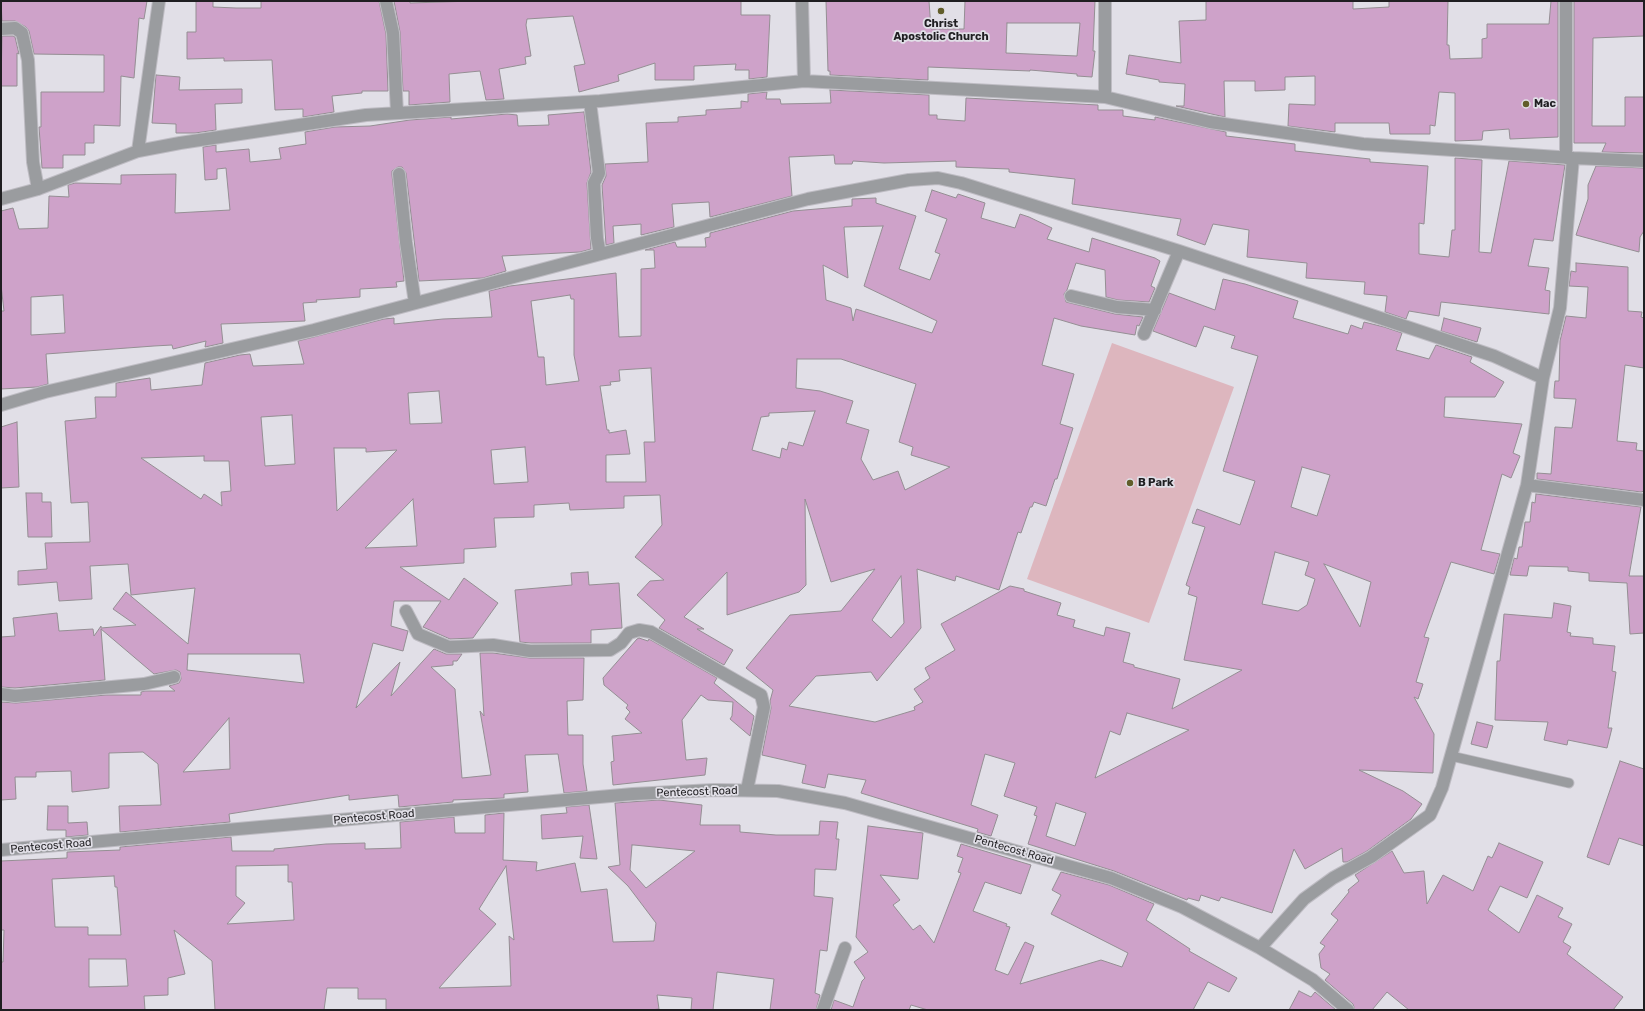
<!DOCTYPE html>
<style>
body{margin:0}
#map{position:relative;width:1645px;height:1011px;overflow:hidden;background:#e1dfe7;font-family:Rubik,sans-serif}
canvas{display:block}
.frame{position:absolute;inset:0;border:2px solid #1f1e21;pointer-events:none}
</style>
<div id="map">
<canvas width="1645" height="1011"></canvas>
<div class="frame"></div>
</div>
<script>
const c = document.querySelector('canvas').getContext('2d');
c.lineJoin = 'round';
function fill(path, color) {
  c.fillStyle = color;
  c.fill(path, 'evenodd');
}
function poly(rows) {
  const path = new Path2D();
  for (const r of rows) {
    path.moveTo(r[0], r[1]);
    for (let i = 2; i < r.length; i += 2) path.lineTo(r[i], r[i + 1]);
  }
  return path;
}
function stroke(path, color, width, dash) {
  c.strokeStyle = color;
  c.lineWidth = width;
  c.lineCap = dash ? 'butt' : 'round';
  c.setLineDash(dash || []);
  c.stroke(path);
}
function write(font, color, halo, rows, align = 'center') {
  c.font = font + ' Rubik,sans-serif';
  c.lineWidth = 3.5;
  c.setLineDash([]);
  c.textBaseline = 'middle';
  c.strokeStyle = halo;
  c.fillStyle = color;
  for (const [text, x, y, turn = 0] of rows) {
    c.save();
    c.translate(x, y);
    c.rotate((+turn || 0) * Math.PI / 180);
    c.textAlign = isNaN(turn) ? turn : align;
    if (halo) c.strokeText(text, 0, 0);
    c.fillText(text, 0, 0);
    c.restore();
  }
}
const green = poly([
 [1112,343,1234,387,1149,623,1027,579]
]);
const building = poly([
 [1,1,147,1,144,19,139,18,134,78,121,76,120,126,94,125,94,143,85,143,85,155,63,155,63,168,42,168,39,127,41,127,41,92,104,92,104,55,34,54,29,31,26,27,15,21,2,21,1,1],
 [196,1,213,1,213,7,236,8,261,8,261,1,379,1,386,34,388,91,362,91,362,93,332,96,334,112,303,117,303,109,275,110,272,60,224,61,224,58,187,59,187,32,196,32,196,1],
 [394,1,410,1,410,3,473,1,741,1,741,15,770,15,767,77,749,79,749,70,735,70,736,64,694,66,694,80,655,80,655,63,618,75,619,81,579,92,574,66,585,64,573,16,527,19,526,25,531,56,525,57,526,64,499,69,504,99,486,100,480,71,449,74,450,102,409,105,409,91,403,91,400,32,394,1],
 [826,1,929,1,931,29,964,29,965,1,1095,1,1093,51,1095,51,1092,77,1077,76,1077,74,1030,70,1030,71,928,67,928,80,830,75,830,71,828,71,826,1],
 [1007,23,1080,23,1077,56,1006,53,1007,23],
 [1206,1,1353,1,1353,9,1389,7,1389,1,1448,1,1447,45,1449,45,1450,59,1482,58,1482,39,1487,38,1487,24,1549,24,1551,1,1558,1,1558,137,1510,139,1509,129,1483,131,1482,140,1455,141,1455,93,1439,92,1435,126,1430,125,1430,134,1390,134,1389,123,1335,123,1335,132,1288,126,1289,104,1315,105,1315,76,1285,77,1285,90,1255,91,1255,81,1224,81,1225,117,1176,106,1184,106,1185,84,1159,82,1159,80,1126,74,1129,55,1181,63,1179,21,1206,20,1206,1],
 [1574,1,1644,1,1644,36,1593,38,1592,126,1625,126,1625,97,1644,97,1644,153,1602,152,1606,143,1574,143,1574,1],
 [2,36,13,36,15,37,19,54,17,53,17,86,1,86,2,36],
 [156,75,180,77,179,90,242,89,242,103,215,104,216,130,195,133,176,133,176,124,152,123,156,75],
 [830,90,929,95,929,115,937,115,937,119,965,121,966,98,1098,105,1098,110,1123,110,1123,116,1155,120,1155,117,1226,132,1226,136,1295,144,1295,151,1370,159,1370,162,1428,166,1424,224,1419,223,1419,254,1449,257,1452,230,1455,230,1455,158,1482,160,1479,252,1491,253,1509,161,1565,165,1553,241,1534,239,1528,266,1549,268,1545,290,1550,291,1549,314,1441,302,1439,316,1409,311,1406,319,1385,312,1387,296,1364,294,1365,282,1306,278,1307,263,1247,257,1249,230,1213,224,1205,245,1177,235,1181,219,1072,204,1075,179,1009,172,1009,169,956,167,956,161,884,163,853,161,852,164,835,164,834,155,789,157,792,196,710,217,709,202,672,204,674,227,641,235,641,224,613,226,614,243,606,245,602,185,606,176,605,164,648,162,646,123,678,122,678,117,706,115,706,110,741,108,741,101,748,102,748,94,767,92,766,99,780,99,781,104,831,103,830,90],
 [584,112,591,172,587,183,591,249,580,252,502,256,506,271,483,278,419,281,406,173,402,167,398,167,392,171,392,175,404,281,396,282,397,287,360,289,360,297,316,300,317,302,303,303,305,321,221,324,223,343,205,347,206,341,173,349,172,345,154,346,46,354,48,384,37,387,1,389,1,311,4,311,1,285,1,211,13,208,19,229,48,228,49,196,69,197,68,185,75,183,121,184,121,175,176,174,175,213,230,210,226,168,217,169,217,179,205,180,203,147,216,145,216,152,249,149,250,162,281,159,279,148,306,144,305,132,335,127,370,126,410,120,451,117,451,119,507,114,517,115,518,126,549,125,548,115,584,112],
 [63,295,65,333,31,335,31,297,63,295],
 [1596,166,1644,168,1644,231,1640,237,1639,252,1576,235,1588,199,1588,185,1596,166],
 [932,190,956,198,958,194,985,203,981,218,1015,228,1020,214,1029,217,1052,228,1047,239,1089,252,1092,238,1155,258,1160,261,1151,286,1155,288,1149,302,1118,300,1106,297,1105,270,1076,263,1067,290,1064,294,1066,302,1115,314,1143,317,1139,326,1137,325,1135,335,1081,326,1054,318,1042,365,1074,374,1060,424,1073,428,1057,479,1055,479,1046,506,1034,502,1032,507,1030,507,1021,533,1018,532,999,590,956,576,955,581,917,569,921,628,877,681,871,672,816,676,789,706,875,722,915,710,914,707,923,702,914,689,930,678,925,668,955,650,941,624,1010,586,1024,589,1024,591,1061,603,1057,615,1075,620,1073,627,1104,636,1106,627,1130,633,1123,662,1134,665,1134,667,1180,679,1172,709,1242,670,1184,660,1197,597,1188,594,1190,587,1186,585,1205,527,1192,523,1197,509,1240,525,1255,481,1223,471,1258,356,1231,348,1235,336,1204,326,1196,347,1153,331,1169,293,1215,310,1223,279,1245,284,1298,301,1293,318,1348,334,1351,325,1362,329,1364,322,1384,327,1402,333,1396,350,1429,359,1436,345,1472,357,1470,362,1504,382,1495,397,1445,397,1444,417,1522,424,1513,453,1520,456,1511,478,1502,474,1481,550,1500,554,1494,574,1451,562,1424,637,1429,638,1416,682,1423,684,1418,699,1414,697,1434,734,1433,773,1359,770,1403,791,1422,804,1411,819,1367,851,1347,862,1343,862,1342,848,1305,869,1294,849,1272,913,1221,897,1219,901,1201,895,1199,901,1188,898,1187,900,1114,871,1028,844,1037,816,1034,815,1037,807,1004,796,1015,763,985,754,971,805,998,815,991,836,977,832,978,829,861,793,866,780,828,774,825,788,802,783,806,765,762,755,771,708,770,701,773,690,746,668,790,615,841,611,875,569,831,582,805,499,806,585,799,592,727,615,727,572,684,617,704,629,697,629,733,650,724,665,659,628,665,620,637,595,650,581,664,580,635,557,662,525,660,495,624,496,624,508,570,510,569,503,534,505,534,517,494,518,496,547,464,549,464,563,400,567,449,600,464,578,498,603,473,638,450,639,423,627,441,601,394,601,391,626,408,631,403,651,373,643,356,708,400,662,391,696,434,649,446,654,462,654,457,661,453,661,453,665,431,667,455,689,462,778,491,775,480,711,484,716,480,653,493,653,530,658,584,658,583,700,567,701,568,735,583,735,583,764,587,791,564,793,558,754,525,755,528,792,504,794,504,798,453,800,453,802,399,807,398,795,349,800,349,795,229,814,230,822,120,832,119,806,161,805,158,764,143,752,109,753,109,788,72,792,71,771,36,772,36,777,15,777,16,799,1,800,1,702,16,703,106,695,141,695,141,692,145,691,175,691,169,686,179,683,181,679,180,672,176,670,154,674,101,629,105,680,15,688,1,687,1,637,15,636,13,618,57,613,59,631,93,629,94,636,101,626,101,628,136,625,113,609,126,592,188,644,195,588,131,595,128,564,90,566,92,599,59,601,57,582,18,585,18,571,47,569,45,543,90,542,88,502,71,503,65,421,96,418,95,397,116,397,116,383,150,378,151,390,202,385,205,363,240,355,250,354,253,366,304,364,298,341,384,319,394,318,394,324,443,319,492,317,489,291,510,286,616,273,619,337,641,336,641,269,655,268,654,250,645,250,675,242,677,247,706,247,705,238,710,237,710,233,793,211,852,206,852,199,876,198,876,203,916,216,899,269,930,280,940,254,935,252,947,219,925,211,932,190],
 [883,226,864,286,937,321,932,333,856,309,853,321,851,308,826,300,823,265,848,278,844,227,883,226],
 [570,295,571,299,574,299,574,355,579,381,546,385,544,357,538,357,531,301,570,295],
 [797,359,841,359,916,384,899,442,913,447,911,455,950,467,905,490,898,471,873,480,861,459,869,430,846,423,853,401,820,391,796,388,797,359],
 [651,368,655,442,644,442,646,482,606,482,606,455,630,454,626,430,609,433,609,430,607,430,600,386,611,385,610,382,620,381,619,370,651,368],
 [439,391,442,423,410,424,408,393,439,391],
 [815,411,803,446,789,442,787,450,782,448,780,458,752,450,761,417,769,416,769,413,815,411],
 [292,415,295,464,265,466,261,417,292,415],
 [525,447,528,482,494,484,491,450,525,447],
 [334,448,366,448,366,452,397,450,337,511,334,448],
 [204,456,204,461,229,461,231,491,221,492,222,506,204,494,201,499,141,458,204,456],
 [1302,467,1330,475,1317,516,1291,507,1302,467],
 [413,499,417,546,365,548,413,499],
 [1275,552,1309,562,1305,575,1315,579,1307,605,1298,611,1262,604,1275,552],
 [1324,564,1371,582,1360,627,1324,564],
 [901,576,904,623,891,638,872,620,901,576],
 [188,654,300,654,304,683,187,670,188,654],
 [1127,713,1189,730,1095,778,1110,731,1120,735,1127,713],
 [229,718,230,769,183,772,229,718],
 [1056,803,1086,813,1075,846,1046,836,1056,803],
 [1576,263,1628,267,1628,311,1642,312,1641,317,1644,318,1644,368,1625,365,1617,441,1637,443,1636,450,1644,451,1644,491,1641,492,1537,479,1537,473,1551,474,1555,427,1572,428,1576,399,1554,398,1554,391,1555,381,1559,381,1560,341,1566,316,1586,318,1588,287,1569,286,1571,271,1576,272,1576,263],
 [1444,318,1481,328,1477,342,1441,331,1444,318],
 [17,422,19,487,1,488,1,427,17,422],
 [26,493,42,493,42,502,51,502,52,537,28,537,26,493],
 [1536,494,1641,507,1629,576,1644,576,1644,633,1630,634,1627,583,1589,581,1589,573,1568,571,1568,567,1529,566,1527,576,1510,575,1514,558,1517,559,1519,547,1522,547,1525,522,1530,522,1532,502,1535,503,1536,494],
 [588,572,589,585,619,583,622,628,591,630,591,643,531,643,520,642,515,590,572,585,571,573,588,572],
 [1554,603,1571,606,1567,632,1571,633,1570,636,1593,638,1593,644,1615,646,1612,671,1616,672,1608,728,1612,728,1607,748,1568,740,1567,745,1544,740,1548,722,1495,720,1497,661,1500,661,1504,614,1552,618,1554,603],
 [639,638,648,641,649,639,717,678,714,683,754,716,750,736,730,719,732,716,733,702,708,700,701,695,682,720,686,760,707,758,705,775,613,785,611,762,614,761,612,736,642,733,625,719,630,712,626,708,628,705,604,685,603,678,637,639,639,638],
 [1477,722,1493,726,1487,748,1471,744,1477,722],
 [1620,761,1644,769,1644,846,1619,838,1609,865,1587,857,1620,761],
 [659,800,702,805,700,825,740,825,740,832,776,835,819,835,820,821,838,822,836,839,839,839,836,870,815,869,814,896,833,898,827,951,820,950,815,993,820,995,816,1010,770,1010,774,979,717,972,713,1010,691,1010,692,998,657,995,659,1009,651,1010,386,1010,386,999,358,999,358,988,327,988,324,1010,215,1010,212,961,174,930,185,974,168,978,168,995,144,996,145,1010,1,1010,1,962,3,962,4,930,1,930,1,861,67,858,67,852,120,850,120,847,231,837,232,851,274,851,274,849,326,844,365,843,365,849,401,848,400,822,454,817,455,833,485,833,485,815,504,813,503,860,537,862,536,871,575,863,581,892,607,889,613,942,654,941,656,923,628,886,608,867,620,865,615,803,659,800],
 [632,845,634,845,695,851,646,888,630,870,632,845],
 [288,865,288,882,292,882,294,920,227,924,245,903,236,896,236,866,288,865],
 [506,866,514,940,509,936,511,986,439,988,496,924,479,909,506,866],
 [114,876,115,887,117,887,121,935,88,935,88,927,55,927,52,879,114,876],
 [89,959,126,959,128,986,89,987,89,959],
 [589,805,597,859,580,858,583,836,542,839,541,815,567,813,566,807,589,805],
 [48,806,68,806,68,823,87,822,88,835,66,837,66,830,47,830,48,806],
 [868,826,923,833,918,879,880,875,900,900,893,905,913,930,920,925,934,943,961,873,958,872,963,858,957,856,961,844,1031,865,1021,894,985,882,973,911,1007,924,1006,926,1010,927,995,970,1008,975,1025,942,1034,946,1020,984,1101,960,1122,967,1128,953,1051,914,1061,895,1052,890,1061,872,1109,885,1154,904,1146,920,1190,949,1189,951,1237,978,1229,992,1208,982,1193,1010,928,1010,911,1005,909,1010,831,1010,834,1000,853,1007,862,981,865,978,854,962,868,952,856,937,868,826],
 [1499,843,1543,862,1527,898,1500,886,1488,910,1519,933,1537,895,1563,908,1558,917,1572,924,1563,942,1571,947,1567,954,1623,997,1613,1010,1409,1010,1387,992,1372,1010,1355,1010,1353,1004,1325,980,1330,974,1321,968,1319,954,1325,946,1320,943,1338,920,1331,914,1349,892,1348,890,1359,881,1355,875,1392,851,1404,873,1424,871,1427,904,1443,875,1473,891,1488,856,1492,858,1499,843],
 [1299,991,1311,997,1315,992,1336,1010,1289,1010,1299,991]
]);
const lane = poly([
 [1451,756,1569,783]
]);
const street = poly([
 [386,1,393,33,397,113],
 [802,1,804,81],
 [1105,1,1105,97],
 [1,29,15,28,22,33,28,60,33,162,38,189],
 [590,102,599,173,594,183,597,238,600,254],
 [138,151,159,1],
 [1566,158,1566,1],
 [1573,158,1644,161],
 [399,174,406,242,415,303],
 [1,199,38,189,138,151,180,143,366,115,600,101,804,81,1105,97,1210,122,1363,144,1573,158,1560,308,1543,378],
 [1071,296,1117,307,1155,310],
 [1144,334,1179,251],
 [1,405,45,392,314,330,808,199,909,180,938,178,961,183,1179,251,1494,356,1543,378,1527,485,1442,788,1430,815,1371,857,1333,878,1304,899,1260,948],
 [1527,485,1644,500],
 [406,611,418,634,449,647,493,645,530,651,610,650,621,643,629,633,639,630,651,632,761,695,764,707,747,790],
 [1,694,15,696,144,684,174,677],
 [1,850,633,794,714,790,778,791,845,803,1111,878,1182,907,1260,948,1313,980,1348,1010],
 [823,1010,845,948]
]);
const markers = [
 [941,11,4,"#615d2a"],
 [1526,104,4,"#615d2a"],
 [1130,483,4,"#615d2a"]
];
const poiNames = [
 ["Christ",941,24,"center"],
 ["Apostolic Church",941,37,"center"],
 ["Mac",1534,104],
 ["B Park",1138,483]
];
const streetNames = [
 ["Pentecost Road",697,792,-2],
 ["Pentecost Road",374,817,-5],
 ["Pentecost Road",51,846,-5],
 ["Pentecost Road",1014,850,16]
];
fill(green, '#ddb6be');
fill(building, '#cea2c9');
stroke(building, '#948e93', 1);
stroke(lane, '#bebcc3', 11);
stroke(street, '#bebcc3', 14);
stroke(lane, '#9a9c9f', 9);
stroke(street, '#9a9c9f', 12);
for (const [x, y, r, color] of markers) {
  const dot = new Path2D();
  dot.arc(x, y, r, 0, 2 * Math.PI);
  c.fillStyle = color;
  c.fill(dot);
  stroke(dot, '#e1dfe7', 1.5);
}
write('bold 11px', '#1f1e21', '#e1dfe7', poiNames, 'left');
write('11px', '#1f1e21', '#e1dfe7', streetNames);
</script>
